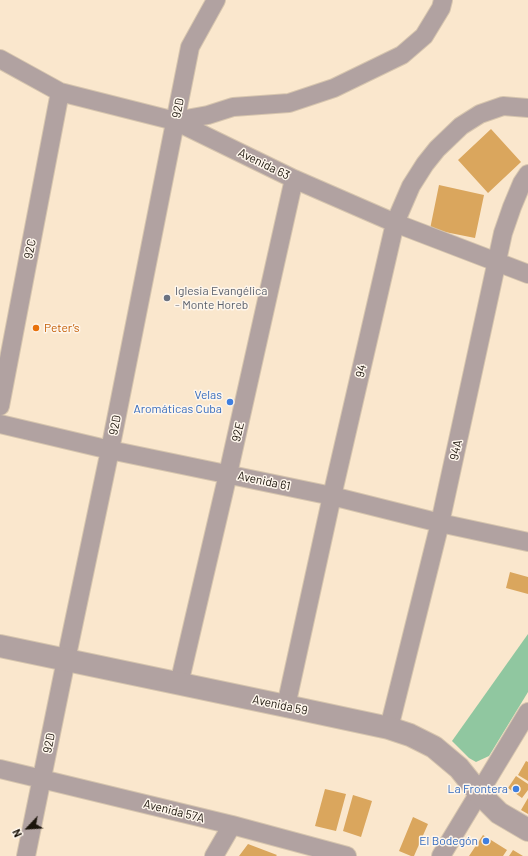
<!DOCTYPE html>
<meta charset="utf-8">
<style>
body{margin:0}
#map{position:relative;width:528px;height:856px;overflow:hidden;background:#fae7cd;font-family:Barlow,sans-serif}
canvas{display:block}
.north{position:absolute;left:8px;top:808px;width:40px;height:40px;-webkit-text-stroke:3px #fef6ec;paint-order:stroke;rotate:245deg;font-size:11px;font-weight:700;line-height:16px;text-align:center;color:#1b140b}
.north::after{content:'';display:block;margin:auto;width:14px;height:18px;background:#1b140b;clip-path:polygon(50% 0,100% 100%,50% 72%,0 100%)}
</style>
<div id="map">
<canvas width="528" height="856"></canvas>
<div class="north">N</div>
</div>
<script>
const c = document.querySelector('canvas').getContext('2d');
c.lineJoin = 'round';
function fill(path, color) {
  c.fillStyle = color;
  c.fill(path, 'evenodd');
}
function poly(rows) {
  const path = new Path2D();
  for (const r of rows) {
    path.moveTo(r[0], r[1]);
    for (let i = 2; i < r.length; i += 2) path.lineTo(r[i], r[i + 1]);
  }
  return path;
}
function stroke(path, color, width, dash) {
  c.strokeStyle = color;
  c.lineWidth = width;
  c.lineCap = dash ? 'butt' : 'round';
  c.setLineDash(dash || []);
  c.stroke(path);
}
function write(font, color, halo, rows, align = 'center') {
  c.font = font + ' Barlow,sans-serif';
  c.lineWidth = 3;
  c.setLineDash([]);
  c.textBaseline = 'middle';
  c.strokeStyle = halo;
  c.fillStyle = color;
  for (const [text, x, y, turn = 0] of rows) {
    c.save();
    c.translate(x, y);
    c.rotate((+turn || 0) * Math.PI / 180);
    c.textAlign = isNaN(turn) ? turn : align;
    if (halo) c.strokeText(text, 0, 0);
    c.fillText(text, 0, 0);
    c.restore();
  }
}
const green = poly([
 [528,634,528,692,489,756,476,762,469,758,452,741]
]);
const building = poly([
 [491,129,521,162,488,193,458,160],
 [439,185,484,195,475,238,430,229],
 [510,572,528,577,528,594,506,588],
 [526,761,528,762,528,781,518,775],
 [516,776,528,784,528,790,522,798,508,788],
 [325,789,346,794,336,831,315,826],
 [353,795,372,801,361,837,343,831],
 [528,798,528,814,521,810],
 [413,817,428,824,414,856,411,856,399,851],
 [483,835,507,850,503,856,469,856],
 [248,844,277,855,276,856,239,856],
 [513,850,523,856,509,856]
]);
const minor = poly([
 [0,59,60,92,175,121,294,179,395,223,528,274],
 [175,121,208,115,233,107,289,103,334,88,402,55,424,36,441,8,443,0],
 [0,406,60,92],
 [0,424,110,450,332,496,440,523,528,542],
 [179,684,228,474,294,179],
 [286,706,332,496,395,223,411,186,425,164,437,149,461,126,480,114,503,106,528,108],
 [389,728,440,523,503,233,512,207,522,183,528,174],
 [0,769,232,825,347,856],
 [26,856,66,660,110,450,190,47,216,0],
 [214,856,232,825],
 [441,856,528,712]
]);
const tertiary = poly([
 [0,646,286,706,389,728,410,735,434,747,459,768,479,793,499,813,528,830]
]);
const markers = [
 [167,298,4,"#6b7280"],
 [36,328,4,"#e8710a"],
 [230,402,4,"#3f7fe0"],
 [516,789,4,"#3f7fe0"],
 [486,841,4,"#3f7fe0"]
];
const streetNames = [
 ["92D",178,108,-79],
 ["Avenida 63",264,164,26],
 ["92C",30,249,-79],
 ["94",361,371,-77],
 ["92D",115,425,-79],
 ["92E",238,432,-77],
 ["94A",456,450,-78],
 ["Avenida 61",264,481,12],
 ["Avenida 59",280,705,12],
 ["92D",49,743,-79],
 ["Avenida 57A",174,811,14]
];
const worshipNames = [
 ["Iglesia Evangélica",175,291],
 ["- Monte Horeb",175,305]
];
const foodNames = [
 ["Peter’s",44,328]
];
const shopNames = [
 ["Velas",222,395],
 ["Aromáticas Cuba",222,409],
 ["La Frontera",508,789],
 ["El Bodegón",478,841]
];
fill(green, '#90c7a0');
fill(building, '#daa65d');
stroke(minor, '#d6c5ae', 20);
stroke(tertiary, '#d6c5ae', 24);
stroke(minor, '#b1a2a1', 18);
stroke(tertiary, '#b1a2a1', 22);
for (const [x, y, r, color] of markers) {
  const dot = new Path2D();
  dot.arc(x, y, r, 0, 2 * Math.PI);
  c.fillStyle = color;
  c.fill(dot);
  stroke(dot, '#fef6ec', 1.5);
}
write('12px', '#1b140b', '#fef6ec', streetNames);
write('12px', '#5b616d', '#fef6ec', worshipNames, 'left');
write('12px', '#c56008', '#fef6ec', foodNames, 'left');
write('12px', '#366cbe', '#fef6ec', shopNames, 'right');
</script>
